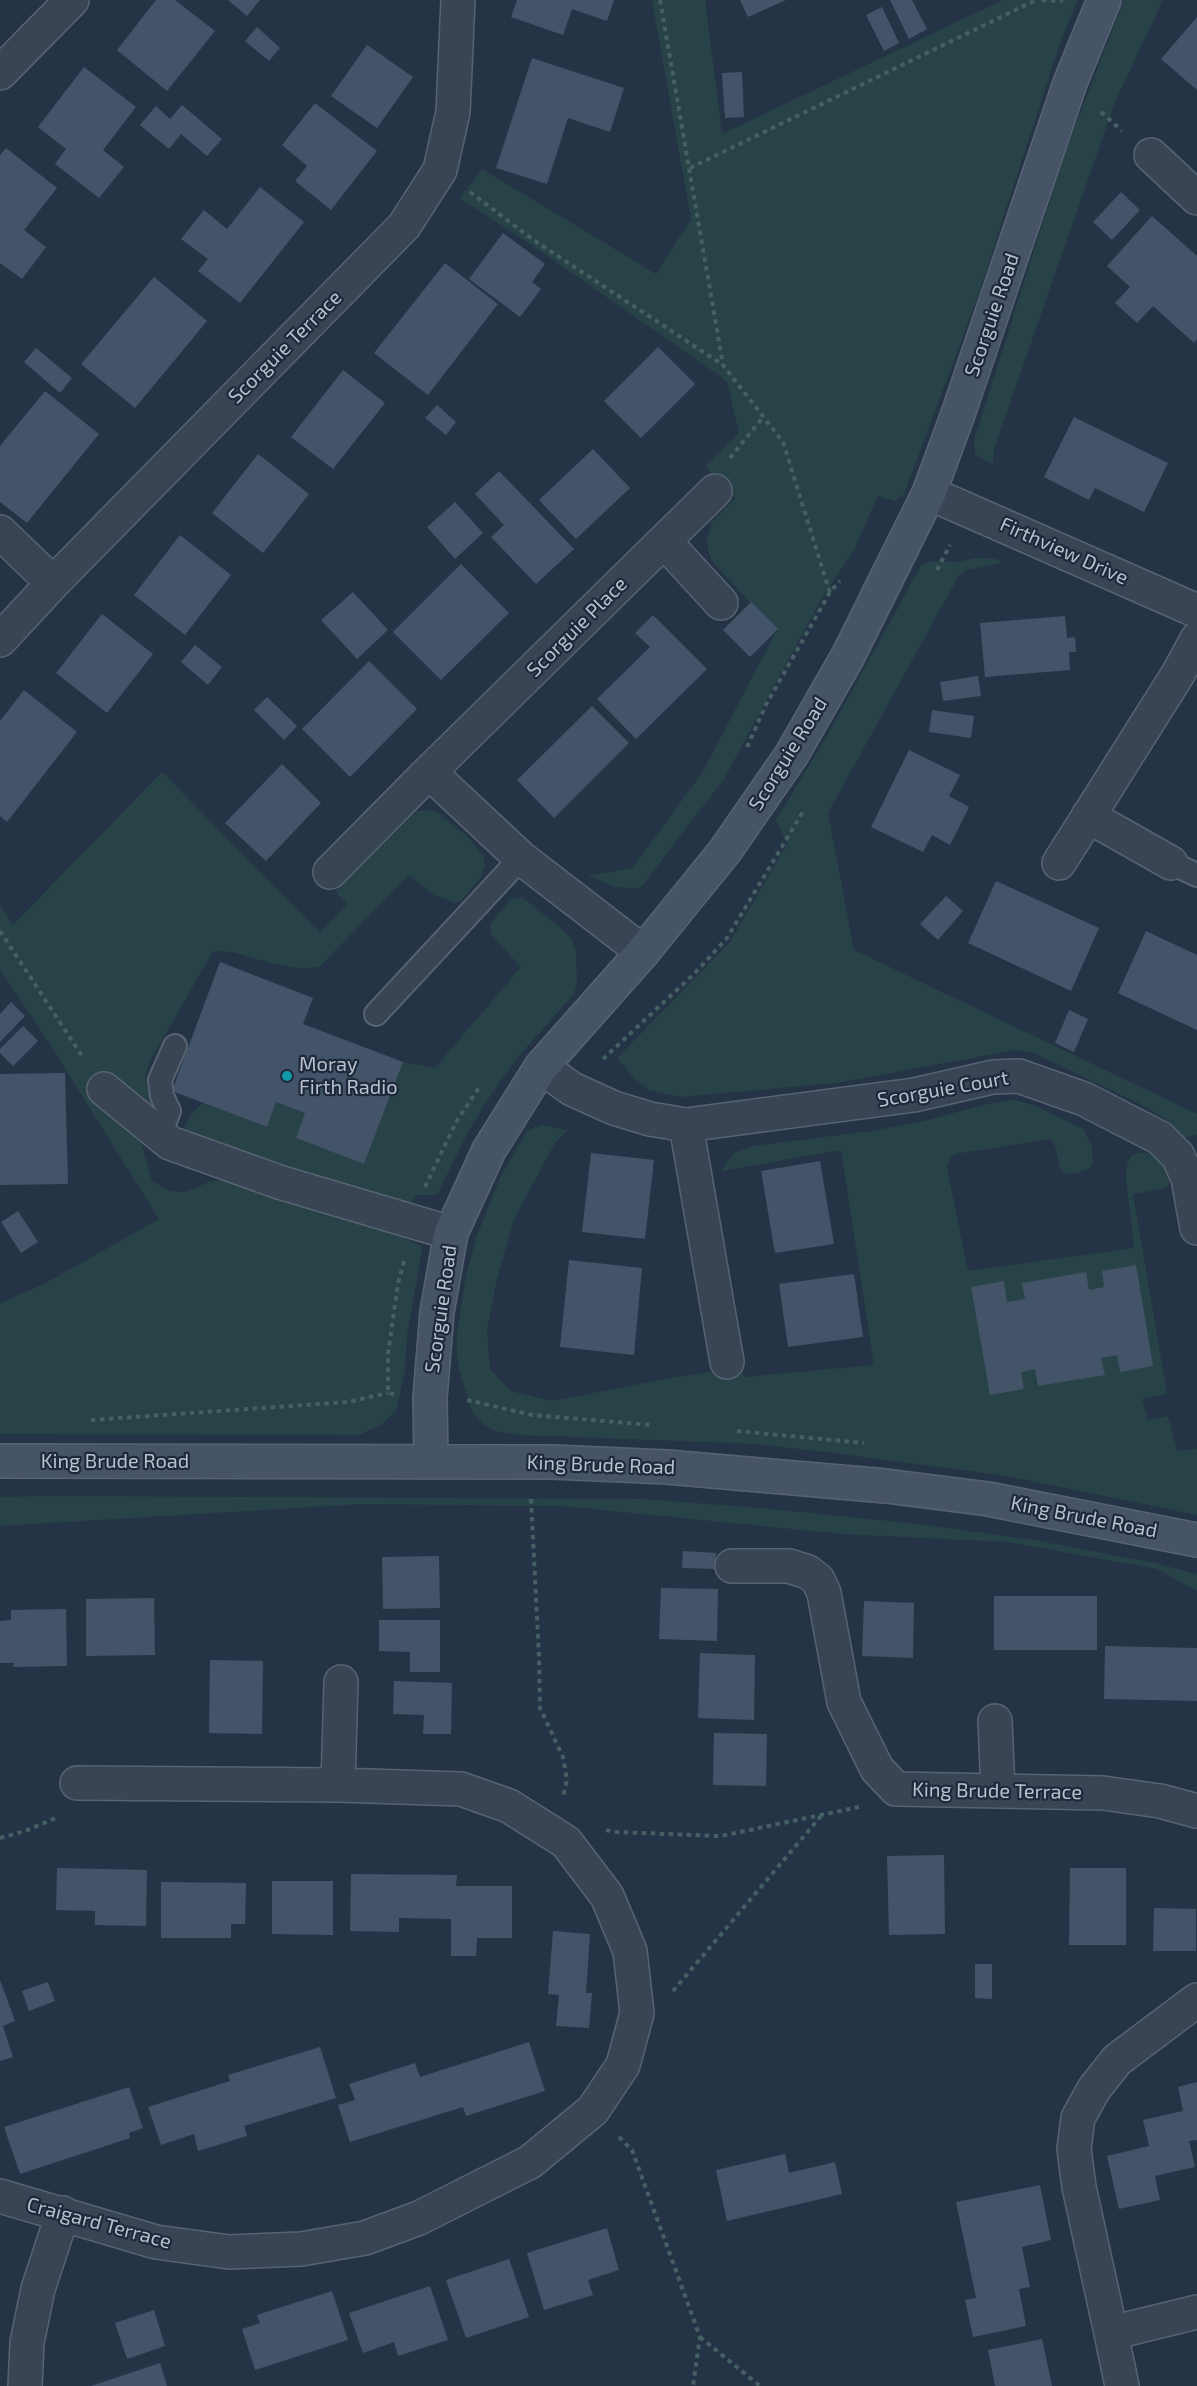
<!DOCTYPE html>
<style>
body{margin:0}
canvas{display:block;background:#253346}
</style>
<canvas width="1197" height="2386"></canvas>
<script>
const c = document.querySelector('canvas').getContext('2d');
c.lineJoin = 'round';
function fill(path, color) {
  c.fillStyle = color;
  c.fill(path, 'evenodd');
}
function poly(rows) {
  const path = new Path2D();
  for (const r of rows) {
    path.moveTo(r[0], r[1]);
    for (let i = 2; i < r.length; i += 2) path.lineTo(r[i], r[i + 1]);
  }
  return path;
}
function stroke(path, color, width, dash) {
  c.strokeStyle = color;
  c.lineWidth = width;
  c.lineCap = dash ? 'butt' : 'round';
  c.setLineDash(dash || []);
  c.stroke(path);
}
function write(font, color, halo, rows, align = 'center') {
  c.font = font + ' "Exo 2",sans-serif';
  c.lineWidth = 4.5;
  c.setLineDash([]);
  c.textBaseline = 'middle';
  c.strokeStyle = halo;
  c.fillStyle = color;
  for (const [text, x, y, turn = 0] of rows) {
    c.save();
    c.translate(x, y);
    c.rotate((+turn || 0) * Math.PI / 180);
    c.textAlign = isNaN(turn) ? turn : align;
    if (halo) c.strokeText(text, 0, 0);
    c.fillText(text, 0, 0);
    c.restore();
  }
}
const green = poly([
 [652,0,705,0,722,134,1003,0,1078,0,1061,40,978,296,904,494,895,501,878,496,854,550,820,601,724,779,641,887,636,888,616,887,588,876,632,868,702,773,777,630,719,569,712,561,708,550,707,540,712,522,735,498,705,466,739,433,727,381,539,250,460,198,482,169,656,274,691,219],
 [1124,0,1163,0,1115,102,994,449,993,464,975,455,974,441,1065,152],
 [975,558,996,559,1003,563,966,570,958,577,828,813,854,950,1197,1114,1197,1135,1185,1137,1166,1119,1140,1104,1049,1060,1032,1052,1015,1050,837,1083,680,1097,648,1090,634,1078,617,1058,730,942,787,844,776,820,827,736,921,566,932,561,959,562],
 [162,772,320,933,347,904,336,892,417,811,427,810,438,813,466,835,483,855,485,866,481,877,462,900,455,903,434,895,409,875,320,966,304,969,271,963,232,952,213,951,149,1063,145,1075,156,1109,140,1138,152,1181,170,1191,185,1192,209,1182,220,1180,237,1183,400,1232,402,1237,421,1246,422,1250,407,1335,405,1370,396,1411,381,1425,359,1435,0,1434,0,1303,44,1284,159,1219,46,1038,0,970,0,906,13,925],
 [522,897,563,930,572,940,576,952,577,983,574,994,516,1059,484,1105,467,1134,438,1193,433,1195,415,1195,409,1208,183,1135,186,1124,193,1112,203,1103,267,1127,276,1102,305,1113,296,1138,364,1164,403,1062,435,1068,521,967,492,936,490,928,491,923,511,899],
 [1012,1100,1031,1104,1084,1129,1092,1147,1093,1165,1089,1169,1078,1173,1068,1174,1061,1171,1055,1146,1051,1139,955,1154,950,1158,947,1168,968,1271,1134,1248,1126,1180,1127,1163,1131,1156,1138,1153,1147,1153,1157,1158,1168,1172,1171,1179,1168,1185,1162,1189,1133,1194,1167,1394,1142,1399,1148,1420,1168,1416,1177,1451,1197,1449,1197,1515,1007,1476,841,1454,758,1444,522,1435,497,1432,484,1425,472,1412,459,1369,457,1355,457,1333,466,1276,476,1238,502,1173,528,1130,542,1125,568,1130,555,1143,514,1219,496,1283,487,1330,490,1369,510,1391,552,1401,665,1379,740,1367,744,1377,874,1365,841,1150,721,1171,734,1153,753,1146,872,1131,924,1121,988,1104],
 [49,1496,642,1499,761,1508,918,1524,1034,1540,1155,1563,1197,1574,1197,1591,1157,1569,1008,1542,842,1534,562,1506,363,1504,0,1526,0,1497]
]);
const building = poly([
 [156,0,175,0,215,31,167,91,117,50],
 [228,0,260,0,247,16],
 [517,0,614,0,607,21,572,9,563,35,511,17],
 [740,0,786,0,748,17],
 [890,0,912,0,927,29,909,39],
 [882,7,899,43,884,51,866,15],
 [1197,17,1197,90,1161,59],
 [257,27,280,48,269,61,245,41],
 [367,45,413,77,377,128,331,96],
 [532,58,624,88,610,132,568,118,547,184,496,168],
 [84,67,136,107,103,150,124,167,99,198,55,164,66,149,38,127],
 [742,72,744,117,725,118,722,73],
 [315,103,377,151,331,210,295,181,307,166,282,145],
 [182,105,222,139,207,156,181,134,169,149,140,125,156,106,170,119],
 [6,148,57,188,24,230,46,247,22,279,0,263,0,155],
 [260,187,304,222,240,303,198,271,208,259,181,239,204,210,227,229],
 [1121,192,1140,210,1112,240,1093,222],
 [1152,216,1197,256,1197,339,1194,343,1153,306,1137,323,1115,303,1130,287,1107,266],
 [503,233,545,264,532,282,541,289,520,317,469,279],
 [445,263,498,304,428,395,374,353],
 [154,277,207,321,135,408,81,364],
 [658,347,695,384,641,438,604,401],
 [36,348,72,378,60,393,24,362],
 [343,370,385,403,333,469,291,437],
 [45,391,99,434,27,523,0,502,0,446],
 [437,405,456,422,446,435,425,418],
 [1074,417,1168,463,1144,512,1095,488,1089,500,1044,477],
 [593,449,630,488,576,539,539,500],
 [258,454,309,494,263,553,212,513],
 [499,471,574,549,536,584,491,537,504,525,475,494],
 [455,502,483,533,455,559,427,527],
 [180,535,231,575,185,635,134,595],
 [461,564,509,613,441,680,393,632],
 [353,592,388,630,357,659,321,620],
 [751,602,778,629,750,657,723,630],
 [102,614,153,654,107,713,56,673],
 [653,615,707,669,636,739,597,699,650,647,635,633],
 [1065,616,1067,638,1075,637,1076,652,1069,652,1070,670,985,677,980,623],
 [195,645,222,667,208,685,181,662],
 [369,661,417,709,350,777,302,729],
 [978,676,981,696,943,701,940,682],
 [24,690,77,732,7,822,0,816,0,721],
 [267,697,297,726,284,740,254,710],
 [592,706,629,743,554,818,517,780],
 [932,710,974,716,971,738,929,732],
 [909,750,960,775,949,796,969,807,950,845,932,835,923,852,871,827],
 [282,764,321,803,266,861,225,823],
 [996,881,1099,928,1071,991,968,943],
 [946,896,963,911,938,940,920,924],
 [1146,931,1197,955,1197,1030,1118,993],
 [220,962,313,998,303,1024,403,1062,364,1164,296,1138,305,1113,276,1102,267,1127,172,1091],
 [11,1002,25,1016,0,1042,0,1014],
 [1069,1010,1088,1019,1074,1052,1055,1043],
 [23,1026,38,1041,13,1066,0,1053,0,1049],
 [65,1073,68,1184,0,1185,0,1074],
 [591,1153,654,1160,645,1239,582,1232],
 [820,1161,834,1244,775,1253,761,1171],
 [18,1211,38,1242,21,1253,1,1222],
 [569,1260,642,1268,634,1355,560,1347],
 [1136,1265,1153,1366,1120,1372,1117,1355,1101,1358,1105,1375,1038,1386,1035,1369,1021,1372,1024,1389,990,1395,971,1287,1004,1281,1007,1302,1025,1299,1022,1283,1086,1272,1089,1290,1104,1287,1102,1271],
 [854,1274,863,1337,788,1347,779,1284],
 [683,1551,716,1553,715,1569,682,1568],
 [439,1556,440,1608,383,1609,382,1557],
 [661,1588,718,1589,717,1641,659,1639],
 [994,1596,1097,1596,1097,1650,994,1650],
 [154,1598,155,1655,86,1656,86,1599],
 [864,1601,914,1603,913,1658,862,1656],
 [66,1609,67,1666,13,1667,14,1663,0,1663,0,1621,11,1620,11,1610],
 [379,1620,440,1620,440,1672,410,1672,410,1652,379,1651],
 [1105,1646,1197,1648,1197,1701,1104,1699],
 [700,1653,755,1655,754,1720,698,1718],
 [210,1660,263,1661,262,1734,209,1733],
 [394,1681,452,1683,451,1734,423,1734,424,1715,393,1714],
 [714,1733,767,1734,766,1786,713,1785],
 [944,1855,945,1934,889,1935,887,1856],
 [57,1868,147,1870,146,1926,95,1925,95,1911,56,1910],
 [1070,1868,1126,1868,1126,1945,1069,1945],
 [351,1874,457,1875,456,1886,512,1886,512,1938,477,1938,476,1956,451,1956,451,1919,399,1918,399,1932,350,1931],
 [272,1881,333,1881,333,1935,272,1934],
 [161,1882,246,1883,245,1924,231,1924,231,1938,161,1938],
 [1154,1908,1196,1909,1196,1951,1153,1951],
 [553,1931,590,1934,586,1993,592,1993,589,2028,556,2026,559,1995,548,1994],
 [975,1964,992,1964,992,1999,975,1998],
 [0,1980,15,2021,3,2026,13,2057,0,2061],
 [48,1982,55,2001,29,2011,22,1991],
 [529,2042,545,2091,466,2116,463,2107,350,2142,338,2105,355,2100,349,2084,415,2063,420,2077],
 [320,2047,336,2098,244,2126,247,2136,198,2151,194,2134,161,2145,148,2107,230,2081,228,2075],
 [1197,2082,1197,2140,1189,2141,1195,2167,1155,2176,1160,2200,1119,2209,1107,2156,1149,2146,1143,2120,1183,2111,1178,2087],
 [129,2087,143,2128,129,2133,130,2138,20,2174,4,2127],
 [785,2154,789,2173,835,2162,842,2194,727,2221,716,2170],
 [1040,2185,1051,2240,1022,2247,1030,2287,1019,2289,1026,2326,973,2337,965,2300,976,2298,956,2202],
 [607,2228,619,2270,588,2280,593,2295,544,2310,527,2253],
 [509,2259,529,2317,466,2338,446,2280],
 [430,2286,448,2340,398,2356,394,2342,363,2353,349,2313],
 [332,2291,348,2340,255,2370,242,2329,260,2323,257,2315],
 [154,2310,165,2346,127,2359,115,2323],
 [1042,2339,1052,2386,995,2386,988,2350],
 [160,2363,167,2386,91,2386]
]);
const path = poly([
 [660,0,723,365,783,442,830,593],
 [1042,0,1063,1],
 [1101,112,1122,131],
 [690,168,1036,0],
 [470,192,535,241,723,365],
 [730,458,764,416],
 [937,570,950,545],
 [747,747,766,705,830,592,840,581],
 [0,931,84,1059],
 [603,1059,695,973,727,938,804,810],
 [425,1187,456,1122,480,1086],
 [394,1394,388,1393,388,1354,398,1283,405,1258],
 [467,1400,532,1415,652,1425],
 [91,1420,348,1402,388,1393],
 [737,1431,864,1443],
 [531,1499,539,1657,540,1708,563,1757,567,1780,563,1797],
 [606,1830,614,1832,721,1836,859,1807],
 [0,1838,25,1831,58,1817],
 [673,1991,821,1816],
 [619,2137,632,2150,700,2337,693,2386],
 [700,2337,760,2386]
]);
const lane = poly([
 [1171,863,1197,875],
 [376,1014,521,858],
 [160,1135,169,1111,162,1096,160,1080,175,1046]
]);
const street = poly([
 [0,73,72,0],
 [1151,155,1197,198],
 [929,493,1197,611],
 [0,532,53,583],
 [664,541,715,491],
 [0,640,53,583,404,226,440,170,453,112,458,0],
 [1088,816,1171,863],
 [1059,863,1178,674,1197,639],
 [330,872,429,772],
 [643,952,521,858,429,772,664,541,721,603],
 [541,1067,572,1089,614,1108,650,1119,686,1125,914,1095,993,1077,1019,1076,1084,1099,1160,1138,1178,1156,1188,1178,1197,1228],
 [104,1089,170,1143,279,1182,451,1233],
 [686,1125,727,1362],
 [732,1566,789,1566,808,1572,818,1580,824,1593,844,1702,877,1769,896,1789,1103,1793,1160,1801,1197,1811],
 [995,1721,998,1790],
 [338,1785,341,1682],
 [1197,2000,1117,2060,1094,2089,1078,2118,1074,2149,1079,2187,1111,2333,1197,2312],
 [0,2196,156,2242,229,2252,301,2249,365,2238,419,2218,530,2162,593,2110,623,2065,637,2013,630,1951,607,1896,566,1842,509,1806,461,1789,338,1785,77,1783],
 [1111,2333,1122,2386],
 [25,2386,27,2343,38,2289,63,2213]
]);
const secondary = poly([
 [0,1461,552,1462,667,1467,886,1486,988,1499,1197,1540],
 [431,1462,430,1398,437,1312,451,1233,489,1150,541,1067,643,952,725,851,792,754,848,656,929,493,958,414,1070,83,1104,0]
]);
const markers = [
 [287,1076,6,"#0f9aa8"]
];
const streetNames = [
 ["Scorguie Road",992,315,-71],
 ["Scorguie Terrace",285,347,-45],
 ["Firthview Drive",1064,551,24],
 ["Scorguie Place",577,627,-45],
 ["Scorguie Road",788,754,-58],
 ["Scorguie Court",943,1089,-10],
 ["Scorguie Road",441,1309,-82],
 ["King Brude Road",115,1461],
 ["King Brude Road",601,1465,2],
 ["King Brude Road",1084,1517,11],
 ["King Brude Terrace",997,1791,1],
 ["Craigard Terrace",99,2223,15]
];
const poiNames = [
 ["Moray",299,1064],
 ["Firth Radio",299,1087]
];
fill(green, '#274347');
fill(building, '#435368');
stroke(lane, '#586372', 26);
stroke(street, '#586372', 36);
stroke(secondary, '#586372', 36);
stroke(path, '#456062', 4, [4.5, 4.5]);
stroke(lane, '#394555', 22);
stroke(street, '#394555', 33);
stroke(secondary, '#475468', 33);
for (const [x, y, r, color] of markers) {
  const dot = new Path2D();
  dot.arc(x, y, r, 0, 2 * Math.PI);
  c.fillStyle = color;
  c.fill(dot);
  stroke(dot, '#1e2a3b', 2);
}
write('20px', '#b7c0ce', '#1e2a3b', streetNames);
write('20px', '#b7c0ce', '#1e2a3b', poiNames, 'left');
</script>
